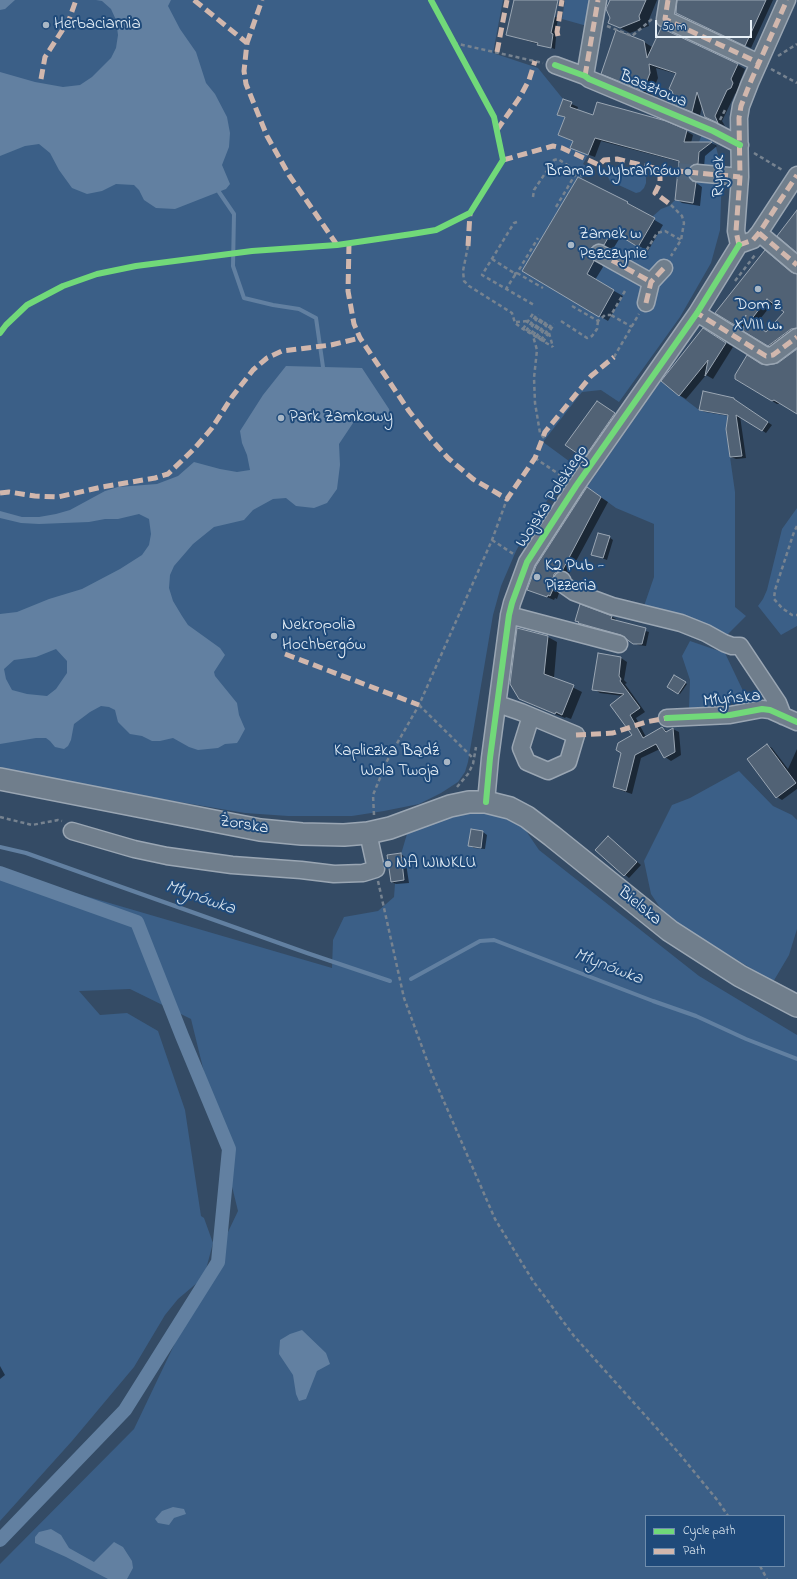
<!DOCTYPE html>
<meta charset="utf-8">
<style>
body{margin:0}
#map{position:relative;width:797px;height:1579px;overflow:hidden;background:#344b65;font-family:"Indie Flower",sans-serif}
canvas{display:block}
.legend{position:absolute;left:645px;top:1515px;width:140px;height:52px;box-sizing:border-box;background:#1f4a7a;border:1px solid #6f8dac;margin:0;padding:5px 7px;list-style:none;font-size:12px;color:#e8f1f8}
.legend li{display:flex;align-items:center;gap:8px;height:20px}
.legend b{width:20px;border:1px solid #6f8dac}
.scale{position:absolute;left:655px;top:20px;width:97px;height:18px;box-sizing:border-box;border:2px solid #e8f1f8;border-top:0;padding-left:5px;font-size:12px;line-height:14px;white-space:nowrap;color:#e8f1f8;-webkit-text-stroke:3px #1f4a7a;paint-order:stroke}
</style>
<div id="map">
<canvas width="797" height="1579"></canvas>
<ul class="legend">
<li><b style="height:5px;background:#71d979"></b>Cycle path</li>
<li><b style="height:5px;background:#d1b7ad"></b>Path</li>
</ul>
<div class="scale">50 m</div>
</div>
<script>
const c = document.querySelector('canvas').getContext('2d');
c.lineJoin = 'round';
function fill(path, color) {
  c.fillStyle = color;
  c.fill(path, 'evenodd');
}
function poly(rows) {
  const path = new Path2D();
  for (const r of rows) {
    path.moveTo(r[0], r[1]);
    for (let i = 2; i < r.length; i += 2) path.lineTo(r[i], r[i + 1]);
  }
  return path;
}
function stroke(path, color, width, dash) {
  c.strokeStyle = color;
  c.lineWidth = width;
  c.lineCap = dash ? 'butt' : 'round';
  c.setLineDash(dash || []);
  c.stroke(path);
}
function write(font, color, halo, rows, align = 'center') {
  c.font = font + ' "Indie Flower",sans-serif';
  c.lineWidth = 4;
  c.setLineDash([]);
  c.textBaseline = 'middle';
  c.strokeStyle = halo;
  c.fillStyle = color;
  for (const [text, x, y, turn = 0] of rows) {
    c.save();
    c.translate(x, y);
    c.rotate((+turn || 0) * Math.PI / 180);
    c.textAlign = isNaN(turn) ? turn : align;
    if (halo) c.strokeText(text, 0, 0);
    c.fillText(text, 0, 0);
    c.restore();
  }
}
const green = poly([
 [0,0,503,0,493,53,538,68,563,99,557,114,565,117,558,135,573,141,571,148,588,155,583,164,588,167,581,179,578,177,522,271,598,316,614,290,587,274,612,231,638,247,655,219,652,217,661,209,669,206,675,200,693,203,700,151,704,148,701,143,699,142,702,134,712,141,716,147,722,171,720,230,711,263,680,317,619,402,601,390,582,392,543,442,573,464,532,522,516,551,501,586,493,615,468,762,465,772,458,782,441,793,419,804,384,811,352,816,288,816,245,813,0,772],
 [565,0,591,0,587,26,562,19],
 [616,167,631,168,639,170,643,173,646,177,646,183,644,188,640,192,636,193,610,181,608,177,608,173,610,170],
 [661,381,699,410,728,415,726,429,735,492,735,607,746,616,724,638,644,606,654,577,654,524,616,508,587,487],
 [797,508,797,626,781,635,758,606,763,599,767,590,782,529],
 [690,641,725,653,745,695,719,707,689,709,690,680,682,656],
 [739,771,773,806,792,815,797,820,797,929,789,955,773,982,680,925,663,912,651,894,644,861,672,805,690,798],
 [470,812,491,813,508,817,522,825,539,850,699,976,797,1035,797,1579,0,1579,0,1564,134,1429,238,1211,191,1019,130,989,79,991,100,1015,127,1013,158,1031,185,1110,201,1216,204,1218,213,1243,204,1277,178,1299,165,1315,134,1367,72,1441,0,1521,0,871,332,968,333,940,344,917,378,911,394,897,396,871,407,834,421,826,453,814],
 [646,1516,784,1516,784,1566,646,1566]
]);
const water = poly([
 [0,0,15,0,5,9,0,10],
 [96,0,171,0,168,6,180,29,196,52,206,83,215,94,227,117,230,133,229,147,222,165,230,184,226,189,175,209,156,208,144,200,139,190,134,185,116,184,102,191,87,194,72,188,59,170,50,153,39,144,25,146,0,156,0,72,35,82,63,87,80,85,92,77,111,58,116,48,118,35,116,20,111,9,102,1],
 [286,366,362,368,389,409,391,418,382,423,355,420,339,444,340,465,337,489,327,503,314,508,296,506,286,498,273,499,253,510,244,520,214,527,193,544,174,566,170,575,169,588,173,601,182,616,188,625,220,648,225,655,214,672,215,676,237,703,239,715,245,729,239,740,237,743,225,744,218,748,198,750,189,747,173,738,160,741,152,741,142,736,130,734,118,722,115,710,109,707,101,706,90,712,74,724,71,740,68,746,64,749,55,747,50,741,46,738,36,738,0,744,0,614,17,612,49,599,82,589,120,569,142,555,149,545,151,534,149,519,139,514,118,519,105,519,89,522,39,524,21,523,0,518,0,511,22,517,39,517,56,514,70,510,105,491,118,487,157,484,178,476,194,462,220,469,237,472,250,470,247,455,242,443,240,431,263,395],
 [56,649,67,661,67,673,56,689,47,696,27,694,12,690,6,679,4,669,14,660,36,657],
 [302,1330,326,1353,330,1364,317,1371,306,1399,299,1401,296,1394,293,1375,279,1354,280,1340,290,1334],
 [173,1507,184,1509,186,1514,174,1518,169,1525,158,1523,155,1519,162,1511],
 [51,1529,61,1535,69,1548,94,1562,114,1542,123,1547,132,1561,133,1568,127,1579,108,1579,66,1557,35,1543,35,1537,39,1532]
]);
const shadow = poly([
 [515,0,551,0,549,14,558,18,555,36,556,37,555,49,507,35],
 [610,0,657,0,648,22,649,26,630,33,609,22,611,18],
 [678,0,773,0,751,48,677,13],
 [644,42,652,47,652,50,738,65,745,69,739,84,741,88,739,92,735,94,722,121,725,126,706,117,702,106,700,115,681,108,677,97,677,74,656,68,658,78,651,95,602,73],
 [563,100,578,107,577,110,594,116,686,131,693,135,691,143,712,143,717,146,705,156,704,167,694,176,695,182,702,187,700,206,682,203,676,199,680,162,601,141,595,157,578,151,574,142,559,135,565,118,558,114],
 [627,203,637,208,636,209,663,225,648,251,621,236,613,249,608,248,600,253,599,260,603,267,595,280,623,296,608,321,524,271],
 [765,252,794,274,797,275,797,334,775,349,716,313],
 [773,303,785,312,770,335,752,324,752,321,756,324],
 [710,333,733,347,713,379,706,375,686,399,679,395],
 [797,350,797,413,780,402,779,404,777,404,736,379,775,365],
 [733,399,772,425,766,433,740,416,746,458,736,459,731,457,729,416,705,412,700,410],
 [604,406,622,418,592,461,585,457],
 [594,493,608,502,569,574,565,575,557,599,555,598,554,600,528,589],
 [609,537,613,540,607,560,592,554],
 [580,606,612,617,616,619,615,621,649,632,646,646,638,645,625,636,579,623],
 [548,637,557,642,554,678,582,692,571,719,566,717,565,718,530,704,520,698],
 [599,655,621,658,627,662,624,680,627,683,625,684,645,712,636,718,646,737,662,728,669,732,673,729,679,732,681,755,671,761,665,757,660,749,641,758,632,794,620,790,614,787,633,735,623,696,600,693,594,689],
 [675,676,687,684,680,694,668,686],
 [767,745,772,748,788,769,797,749,797,789,782,800,777,797],
 [472,831,483,832,487,835,485,849,474,848,469,845],
 [608,837,641,865,629,878,596,850],
 [401,854,405,857,409,883,396,884,392,882],
 [0,1366,5,1375,0,1379]
]);
const stream = poly([
 [219,192,234,214,233,266,244,298,273,305,299,309,316,318,323,367],
 [0,847,26,853,307,953,390,981],
 [411,979,480,941,494,940,653,1001,696,1016,746,1039,797,1059]
]);
const canal = poly([
 [0,873,137,922,182,1036,229,1149,218,1262,125,1410,0,1540]
]);
const building = poly([
 [514,0,558,0,551,33,553,34,551,48,537,45,538,43,506,35,514,0],
 [610,0,646,0,639,16,640,20,620,28,608,23,610,18,606,9,610,0],
 [677,0,766,0,745,46,676,13,677,0],
 [661,28,738,64,731,79,733,83,731,88,727,90,715,116,718,123,705,117,697,92,692,112,672,104,676,97,673,94,672,91,669,89,676,73,649,64,650,73,643,91,601,74,616,30,644,41,647,58,661,28],
 [563,99,572,102,570,107,593,115,597,102,666,121,687,130,684,142,712,142,699,152,698,164,693,165,688,172,689,177,692,181,696,182,693,203,675,200,679,161,595,138,588,155,570,148,573,141,558,135,565,117,557,115,563,99],
 [578,177,628,202,627,203,655,218,638,247,612,231,604,245,598,244,591,248,590,254,594,261,587,274,614,290,599,317,522,271,578,177],
 [797,210,797,253,777,236,797,210],
 [765,250,791,272,797,274,797,328,791,329,768,346,743,331,746,315,738,327,715,313,765,250],
 [767,299,784,312,766,332,750,321,767,299],
 [703,328,726,343,705,376,708,360,679,396,661,381,703,328],
 [797,349,797,414,774,400,772,401,770,400,735,379,735,375,747,355,761,364,767,365,778,363,797,349],
 [703,391,734,398,734,399,768,422,762,431,736,415,742,456,730,457,726,429,728,415,699,410,703,391],
 [597,401,615,413,584,458,565,445,597,401],
 [587,487,601,497,562,571,558,571,554,574,553,579,554,587,550,596,548,595,547,597,527,590,536,566,587,487],
 [598,533,610,536,603,558,591,555,598,533],
 [580,604,612,616,611,619,646,628,642,644,633,644,621,635,578,623,579,622,575,621,580,604],
 [517,628,548,636,544,674,574,685,562,715,556,712,555,714,519,699,510,684,517,628],
 [598,653,621,657,619,676,621,679,620,681,640,708,630,715,643,738,662,727,665,731,666,732,673,728,675,752,664,758,656,744,635,755,626,791,613,787,621,753,616,750,618,743,632,735,610,705,624,694,592,690,598,653],
 [674,675,686,682,678,694,667,687,674,675],
 [767,744,796,783,776,798,747,759,767,744],
 [471,829,483,831,481,848,468,846,471,829],
 [608,836,637,862,624,876,595,850,608,836],
 [401,853,404,880,391,882,387,855,401,853]
]);
const minorTunnel = poly([
 [678,171,697,173]
]);
const path = poly([
 [431,0,474,82],
 [607,26,632,36,652,19],
 [454,43,543,63],
 [778,56,797,44],
 [771,69,797,83],
 [720,120,725,110],
 [754,153,784,171],
 [533,197,534,190,554,160,558,159,572,168,575,175,578,174,583,176],
 [671,205,682,216,684,223,681,240,671,256],
 [556,207,575,175],
 [517,222,514,223,482,275,534,305],
 [468,246,463,271,464,281,469,286,512,313,515,323,523,329,553,347],
 [224,256,252,251],
 [643,256,657,233,665,231,681,240],
 [492,259,514,273,515,275,506,289],
 [517,273,543,288],
 [514,274,517,273,538,238],
 [735,281,755,255],
 [625,291,611,315,632,327],
 [572,306,598,321,605,315,611,315],
 [561,321,587,338,592,336,597,329,598,321],
 [516,322,528,321],
 [523,329,534,312],
 [526,331,537,314],
 [528,333,539,315],
 [549,333,553,347],
 [531,334,542,317],
 [536,337,547,320],
 [538,339,549,321],
 [541,340,552,323],
 [543,342,554,324],
 [614,357,639,314],
 [544,438,540,433,535,403,534,378,537,350,533,336,544,318],
 [535,458,566,479],
 [797,526,794,532,775,590,774,599,782,608,792,615,797,615],
 [492,540,515,555],
 [419,705,474,759],
 [457,787,468,774,473,764,476,747],
 [374,815,373,795,387,761,419,705,492,540,507,499],
 [0,817,32,825,58,820,62,821],
 [378,881,404,998,432,1074,495,1219,533,1281,574,1336,678,1452,718,1501,728,1516],
 [760,1566,767,1579]
]);
const minor = poly([
 [668,0,665,19,759,63],
 [555,65,585,76,589,79,713,131,740,145],
 [585,76,598,0],
 [697,173,740,177],
 [759,233,797,265],
 [739,245,736,231,740,177,739,118,741,106,750,83,787,0],
 [739,245,753,240,759,233,797,175],
 [599,253,651,282],
 [646,303,651,282,664,268],
 [697,313,766,356,773,355,797,337],
 [562,580,564,585,574,592,612,606,681,623,706,633,724,643,732,646,740,646,778,703,783,716],
 [509,615,619,644],
 [498,704,521,712,576,735,568,762,548,771,527,762,521,748,531,716],
 [667,718,730,715,762,709,770,710,797,722],
 [486,802,490,758,509,615,512,603,527,562,576,486,697,313,739,245],
 [72,831,134,849,167,856,232,865,301,870,334,874,363,873,376,869,368,833]
]);
const major = poly([
 [0,779,260,830,302,834,344,835,368,833,390,828,450,806,469,802,486,802,510,808,527,817,552,836,670,931,740,976,797,1006]
]);
const quiet = poly([
 [194,0,247,43,244,71,246,84,267,136,289,175,337,245],
 [668,0,665,19,759,63],
 [558,36,557,32,562,0],
 [247,43,262,0],
 [497,52,507,0],
 [585,76,598,0],
 [41,79,45,57,69,20,76,0],
 [497,130,520,97,529,80,535,61],
 [503,160,553,146,562,148,599,165,604,160,617,159,654,168,660,171,678,171,740,177],
 [660,171,660,183,655,193,671,205],
 [759,233,797,265],
 [349,244,348,291,354,324,360,338,409,411,431,439,448,458,473,479,507,499,535,458,545,432,591,376,614,357],
 [739,245,736,231,740,177,739,118,741,106,750,83,787,0],
 [739,245,753,240,759,233,797,175],
 [468,246,470,213],
 [599,253,651,282],
 [646,303,651,282,664,268],
 [699,310,697,313,766,356,773,355,797,337],
 [0,493,9,492,35,496,58,497,102,487,155,478,168,474,195,448,212,428,232,397,253,370,267,358,282,351,331,345,360,338],
 [285,654,419,705],
 [576,735,613,733,646,722,667,718]
]);
const cycleway = poly([
 [555,65,585,76,589,79,713,131,740,145],
 [0,333,6,325,27,305,63,286,97,274,136,266,252,251,337,245,412,234,436,230,470,213,503,160,494,117,431,0],
 [667,718,730,715,762,709,770,710,797,722],
 [486,802,490,758,509,615,512,603,527,562,576,486,697,313,739,245]
]);
const markers = [
 [46,25,4,"#a9b7c5"],
 [688,172,4,"#a9b7c5"],
 [571,245,4,"#a9b7c5"],
 [758,289,4,"#a9b7c5"],
 [281,418,4,"#a9b7c5"],
 [537,577,4,"#a9b7c5"],
 [274,636,4,"#a9b7c5"],
 [447,762,4,"#a9b7c5"],
 [388,864,4,"#a9b7c5"]
];
const poiNames = [
 ["Herbaciarnia",54,25],
 ["Brama Wybrańców",680,172,"right"],
 ["Zamek w",579,235],
 ["Pszczynie",579,255],
 ["Dom z",758,306,"center"],
 ["XVIII w.",758,326,"center"],
 ["Park Zamkowy",289,418],
 ["K2 Pub -",545,567],
 ["Pizzeria",545,587],
 ["Nekropolia",282,626],
 ["Hochbergów",282,646],
 ["Kapliczka Bądź",439,752,"right"],
 ["Wola Twoja",439,772,"right"],
 ["NA WINKLU",396,864]
];
const streetNames = [
 ["Basztowa",653,90,23],
 ["Rynek",720,176,-89],
 ["Wojska Polskiego",553,497,-57],
 ["Młyńska",732,700,-6],
 ["Żorska",244,826,9],
 ["Bielska",639,907,39]
];
const waterNames = [
 ["Młynówka",200,899,19],
 ["Młynówka",608,968,21]
];
fill(green, '#3b5f87');
fill(water, '#6280a1');
fill(shadow, '#0007');
stroke(stream, '#6280a1', 4);
stroke(canal, '#6280a1', 14);
fill(building, '#516275');
stroke(building, '#9aa6b3', 1);
stroke(minorTunnel, '#4f647b', 16, [16, 8]);
stroke(minor, '#9aa6b3', 19);
stroke(major, '#9aa6b3', 24);
stroke(path, '#778390', 2.5, [4, 3]);
stroke(minor, '#707e8c', 16);
stroke(major, '#707e8c', 21);
stroke(quiet, '#d1b7ad', 5, [10, 5]);
stroke(cycleway, '#71d979', 6);
for (const [x, y, r, color] of markers) {
  const dot = new Path2D();
  dot.arc(x, y, r, 0, 2 * Math.PI);
  c.fillStyle = color;
  c.fill(dot);
  stroke(dot, '#1f4a7a', 1.5);
}
write('17px', '#e8f1f8', '#1f4a7a', poiNames, 'left');
write('17px', '#e8f1f8', '#1f4a7a', streetNames);
write('italic 18px', '#d4e1ec', '#1f4a7a', waterNames);
</script>
